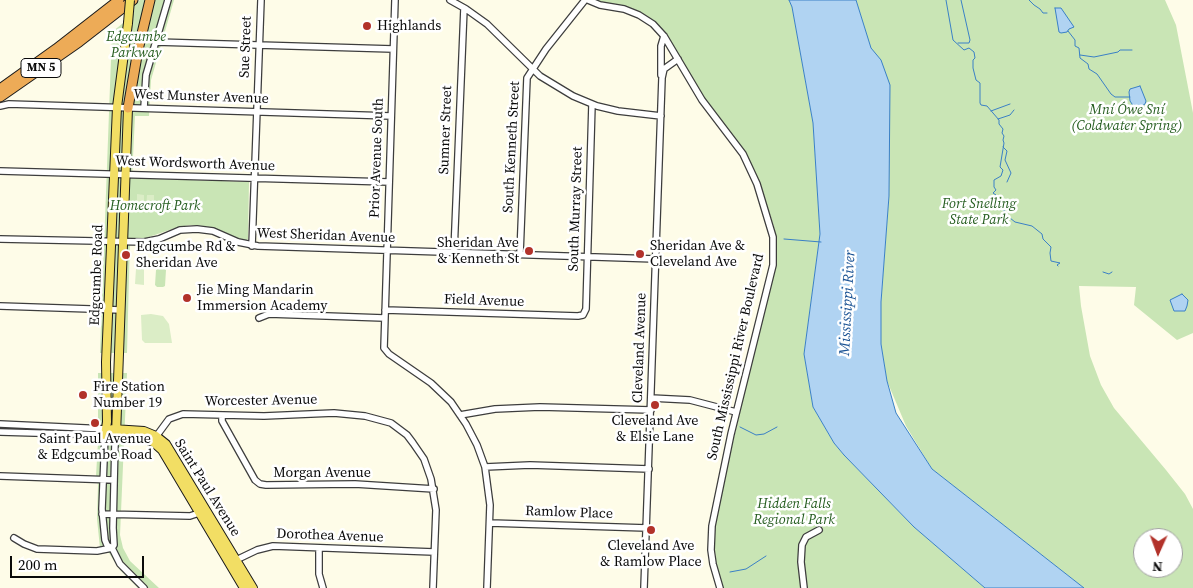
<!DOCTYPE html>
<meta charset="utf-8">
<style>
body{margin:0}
#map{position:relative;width:1193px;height:588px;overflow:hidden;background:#fefce8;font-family:"Source Serif 4",serif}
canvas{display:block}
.north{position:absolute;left:1133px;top:528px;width:50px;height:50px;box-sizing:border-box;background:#fff;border:1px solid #9d9d9d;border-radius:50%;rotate:182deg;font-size:14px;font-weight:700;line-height:20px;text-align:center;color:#0a0a0a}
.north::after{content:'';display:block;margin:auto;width:18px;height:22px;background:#b2322a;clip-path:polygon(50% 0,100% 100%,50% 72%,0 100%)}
.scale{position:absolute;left:10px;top:556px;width:134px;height:22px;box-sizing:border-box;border:2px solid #0a0a0a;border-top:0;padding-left:6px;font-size:15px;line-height:18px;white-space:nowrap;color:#0a0a0a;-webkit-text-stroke:4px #fff;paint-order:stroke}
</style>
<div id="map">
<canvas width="1193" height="588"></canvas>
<div class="north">N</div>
<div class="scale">200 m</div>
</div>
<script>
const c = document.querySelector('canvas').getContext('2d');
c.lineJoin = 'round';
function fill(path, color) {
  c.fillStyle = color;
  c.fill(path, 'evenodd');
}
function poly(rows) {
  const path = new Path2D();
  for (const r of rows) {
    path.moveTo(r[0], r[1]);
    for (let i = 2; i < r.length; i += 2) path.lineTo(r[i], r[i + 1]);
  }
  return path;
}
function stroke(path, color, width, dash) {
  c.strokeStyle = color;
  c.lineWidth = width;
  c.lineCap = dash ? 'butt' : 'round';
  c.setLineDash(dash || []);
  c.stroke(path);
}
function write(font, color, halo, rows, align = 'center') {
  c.font = font + ' "Source Serif 4",serif';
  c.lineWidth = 5;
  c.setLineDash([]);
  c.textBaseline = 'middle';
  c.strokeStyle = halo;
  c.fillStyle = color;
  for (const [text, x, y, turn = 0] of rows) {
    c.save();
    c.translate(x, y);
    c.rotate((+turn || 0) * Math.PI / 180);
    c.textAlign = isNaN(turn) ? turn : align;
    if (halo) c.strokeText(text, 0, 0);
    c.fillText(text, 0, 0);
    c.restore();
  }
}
const green = poly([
 [140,0,174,0,151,80,149,116,135,116,132,178,249,182,248,239,245,241,239,241,219,230,205,226,190,225,178,227,143,239,130,239,127,353,100,353,112,32,133,15,134,5],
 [594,0,789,0,792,7,813,123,820,234,804,354,813,407,834,443,844,455,914,527,985,588,723,588,716,562,714,539,718,506,759,331,776,245,774,227,767,205,745,153,696,88,672,43,654,23,623,8],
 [856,0,1165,0,1176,25,1193,113,1193,333,1177,340,1134,305,1136,287,1079,286,1081,306,1090,356,1101,385,1114,408,1166,470,1185,494,1193,509,1193,588,1084,588,932,469,906,426,887,381,881,344,881,302,889,196,889,167,881,61,871,49],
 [1143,538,1173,538,1173,568,1143,568],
 [158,268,164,268,166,270,165,286,163,287,157,287,155,285,156,270],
 [98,373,127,373,120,535,123,548,130,561,159,588,138,588,120,570,109,553,103,553,100,548,97,519,98,485,96,476,98,442]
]);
const pitch = poly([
 [137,194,144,195,144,210,137,210],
 [147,195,154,195,154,211,146,211],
 [136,269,144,269,144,285,135,284],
 [151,314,163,316,169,324,172,343,145,343,142,340,141,315]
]);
const water = poly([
 [789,0,856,0,871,48,881,60,890,85,889,196,881,302,881,344,887,381,896,413,932,469,1084,588,985,588,914,527,844,455,834,443,813,407,804,354,820,234,813,123,792,7,789,0],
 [1055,8,1061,8,1074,27,1069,29,1067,32,1061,33,1059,32,1055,8],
 [1140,86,1146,101,1145,104,1136,110,1130,101,1129,92,1130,89,1140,86],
 [1182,294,1188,300,1187,306,1185,311,1174,311,1170,300,1182,294]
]);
const stream = poly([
 [946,0,953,40,964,50,969,48,974,52,975,58,973,60,973,68,976,80,980,83,980,103,981,105,987,106,999,120,999,124,1003,129,1002,133,1004,136,1003,140,1004,143,1000,167,1003,170,1001,176,994,180,994,187,996,190,993,193,996,195,996,202,1000,209,1004,210,1005,214,1015,222,1032,226,1042,234,1043,239,1051,247,1050,253,1051,261,1060,263,1057,265,1058,266],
 [1029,0,1034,5,1040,9,1043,13,1047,13],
 [1068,31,1075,40,1075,46,1079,48,1080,58,1088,64,1089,69,1097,74,1111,94,1115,97,1130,97],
 [958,43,969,43,970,40,961,0],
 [1080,55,1094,57,1118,52,1120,50,1132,50],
 [991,111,1010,104],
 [998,119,1010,115,1014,110],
 [1003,147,1007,151,1005,160,1011,173,1007,182],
 [784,239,821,242],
 [1103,272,1109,274,1112,272],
 [740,427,756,435,764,434,777,427],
 [730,572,746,569,766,556]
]);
const minor = poly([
 [395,0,384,348,389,354,431,383,451,402,466,424,477,445,485,467,490,505,487,588],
 [450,0,466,9,487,24,540,76,573,96,597,106,618,111,661,116],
 [588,0,600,5,624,9,639,15,653,24,664,36,702,100,743,154,757,184,773,237,773,265,731,434,712,526,711,550,713,564,720,588],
 [156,42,393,49],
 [661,75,661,46,664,36],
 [0,106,9,104,134,108,391,116],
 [144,108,146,75,168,0],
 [0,171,389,182],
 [0,239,144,242,159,239,180,230,197,229,213,231,238,242,258,246,656,259],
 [252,246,261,0],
 [454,252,464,8],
 [520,254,527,78,546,49,585,0],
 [0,306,121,310],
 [385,310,578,316,583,315,586,309,592,104],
 [259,318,269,314,384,318],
 [651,398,690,400,736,412],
 [460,415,495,409,540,407,651,410],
 [222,416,222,421,255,480,260,484,266,485,355,484,434,489],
 [0,424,107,429],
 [0,432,105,435,102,509,105,540,107,545,112,548,120,564,144,588],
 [155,438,169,419,183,414,264,416,334,413,365,416,391,423,407,435,413,443,424,459,431,479,436,510,433,588],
 [485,467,530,465,649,469],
 [0,476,114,480],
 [102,514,190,516,202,512],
 [490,523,647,528],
 [14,538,24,544,37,549,97,551,112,548],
 [112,548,114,545,113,528,115,442,116,435],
 [319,548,319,574,323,588],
 [234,561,257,550,273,546,434,552],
 [644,588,662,78,664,69,678,59],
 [804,588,801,562,802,545,806,537,819,530]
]);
const major = poly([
 [128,23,117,107,106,362,107,422,105,435,143,438,153,442,162,450,244,588],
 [113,429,144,431,156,436,166,444,253,588],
 [116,435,128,108]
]);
const highway = poly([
 [0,89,56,49,119,0],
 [0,97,79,42,133,0],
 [128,108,138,50,150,0]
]);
const majorBridge = poly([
 [128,23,130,0]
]);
const markers = [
 [367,26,5,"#b2322a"],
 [529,251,5,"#b2322a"],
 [640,254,5,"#b2322a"],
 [126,255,5,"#b2322a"],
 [187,298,5,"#b2322a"],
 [83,395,5,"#b2322a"],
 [655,405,5,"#b2322a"],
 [95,423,5,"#b2322a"],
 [651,530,5,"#b2322a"]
];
const shields = [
 [41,68,40]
];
const shieldNames = [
 ["MN 5",41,68]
];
const poiNames = [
 ["Highlands",377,26],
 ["Sheridan Ave",519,243,"right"],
 ["& Kenneth St",519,259,"right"],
 ["Sheridan Ave &",650,246],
 ["Cleveland Ave",650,262],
 ["Edgcumbe Rd &",136,247],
 ["Sheridan Ave",136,263],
 ["Jie Ming Mandarin",197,290],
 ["Immersion Academy",197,306],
 ["Fire Station",93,387],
 ["Number 19",93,403],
 ["Cleveland Ave",655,421,"center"],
 ["& Elsie Lane",655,437,"center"],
 ["Saint Paul Avenue",95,439,"center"],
 ["& Edgcumbe Road",95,455,"center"],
 ["Cleveland Ave",651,546,"center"],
 ["& Ramlow Place",651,562,"center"]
];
const parkNames = [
 ["Edgcumbe",136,37],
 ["Parkway",136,53],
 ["Mní Ówe Sní",1127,110],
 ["(Coldwater Spring)",1127,126],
 ["Fort Snelling",979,204],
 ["State Park",979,220],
 ["Homecroft Park",155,206],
 ["Hidden Falls",794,504],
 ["Regional Park",794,520]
];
const streetNames = [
 ["Sue Street",246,47,-88],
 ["West Munster Avenue",201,97,2],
 ["Sumner Street",446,130,-88],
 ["South Kenneth Street",512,147,-87],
 ["Prior Avenue South",377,158,-88],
 ["West Wordsworth Avenue",195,164,2],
 ["South Murray Street",576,209,-88],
 ["West Sheridan Avenue",326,236,2],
 ["Edgcumbe Road",97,275,-88],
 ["Field Avenue",484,301,2],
 ["Cleveland Avenue",640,348,-88],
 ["South Mississippi River Boulevard",736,357,-77],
 ["Worcester Avenue",261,401,-1],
 ["Morgan Avenue",322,473],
 ["Saint Paul Avenue",207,488,58],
 ["Ramlow Place",569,513,2],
 ["Dorothea Avenue",330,536,2]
];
const waterNames = [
 ["Mississippi River",848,303,-87]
];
fill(green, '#c9e5b5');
fill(pitch, '#dbedc6');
fill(water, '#b0d3f2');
stroke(water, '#3a80c6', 1);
stroke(stream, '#3a80c6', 1);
stroke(minor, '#3d3d3d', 8);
stroke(major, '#1b1b1b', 10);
stroke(highway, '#1b1b1b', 11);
stroke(minor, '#fff', 5.5);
stroke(major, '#f2de64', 8);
stroke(highway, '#edab57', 9);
stroke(majorBridge, '#1b1b1b', 10, []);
stroke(majorBridge, '#f2de64', 8);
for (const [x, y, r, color] of markers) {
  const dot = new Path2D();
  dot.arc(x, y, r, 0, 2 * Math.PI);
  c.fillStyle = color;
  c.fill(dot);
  stroke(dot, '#fff', 2);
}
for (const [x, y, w] of shields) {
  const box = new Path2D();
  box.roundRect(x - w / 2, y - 9.5, w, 19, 4);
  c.fillStyle = '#fff';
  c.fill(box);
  stroke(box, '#0a0a0a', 1);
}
write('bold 12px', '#0a0a0a', null, shieldNames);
write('14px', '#0a0a0a', '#fff', poiNames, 'left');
write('italic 14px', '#255d1f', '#fff', parkNames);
write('14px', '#0a0a0a', '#fff', streetNames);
write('italic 15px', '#1b5394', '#fff', waterNames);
</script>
